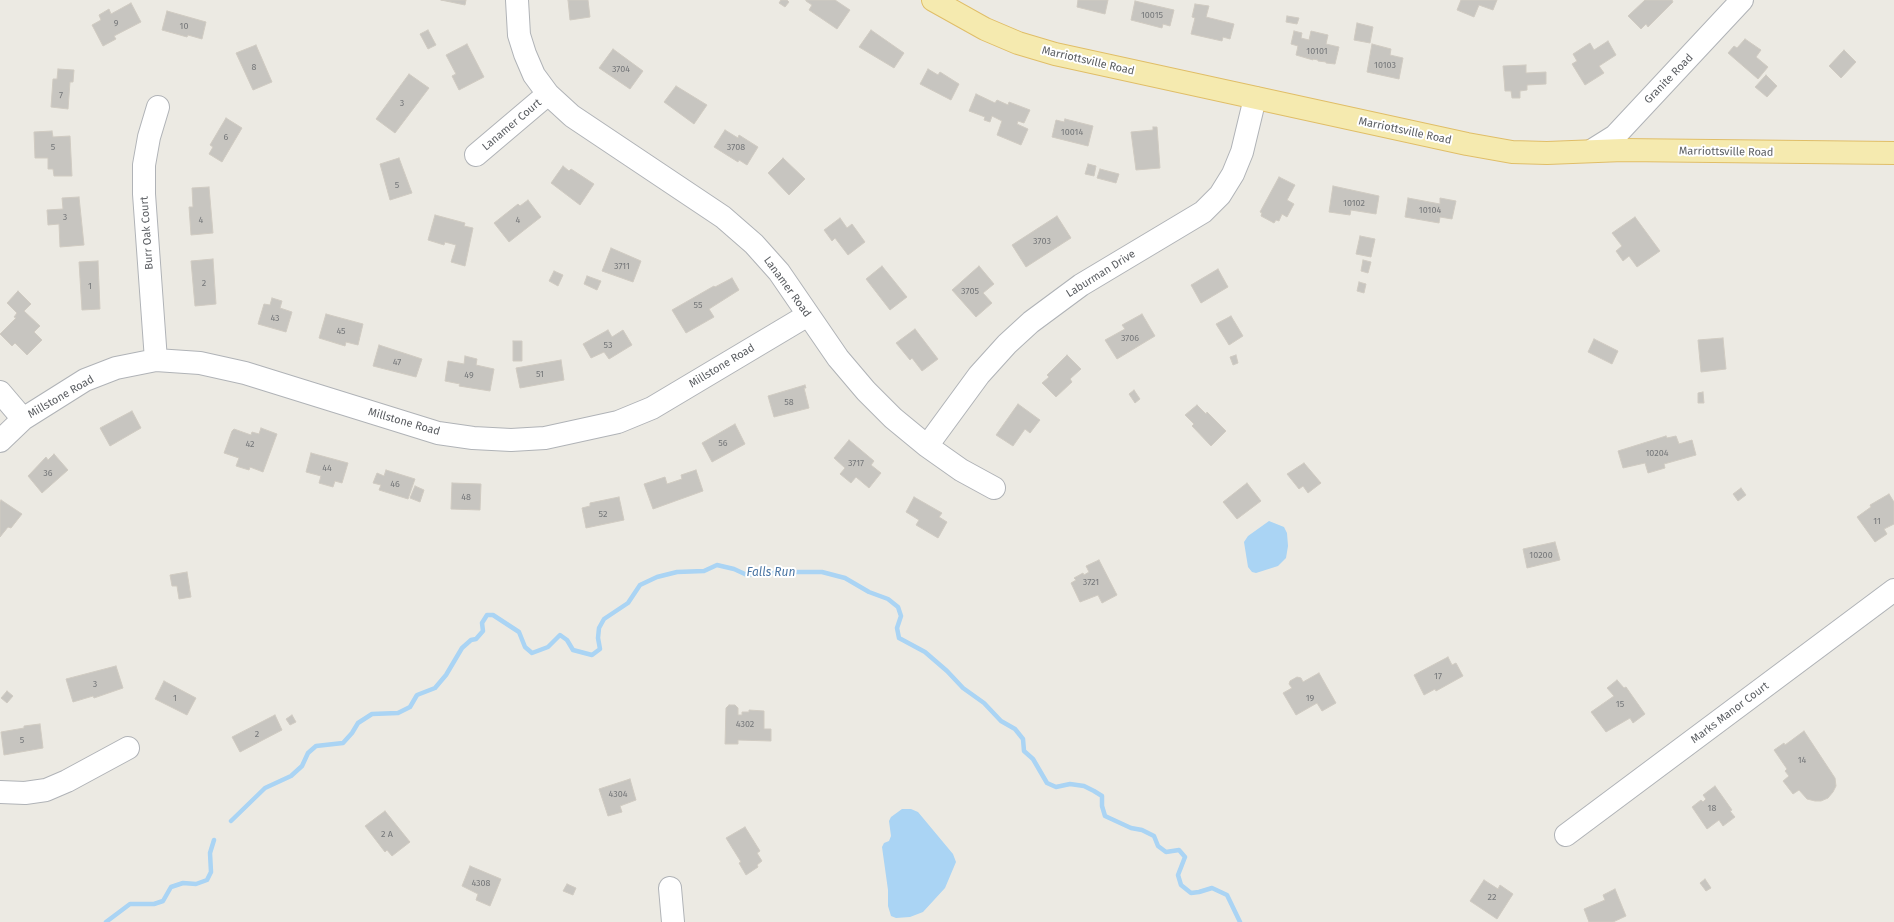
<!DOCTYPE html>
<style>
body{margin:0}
canvas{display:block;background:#eceae3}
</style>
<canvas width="1894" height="922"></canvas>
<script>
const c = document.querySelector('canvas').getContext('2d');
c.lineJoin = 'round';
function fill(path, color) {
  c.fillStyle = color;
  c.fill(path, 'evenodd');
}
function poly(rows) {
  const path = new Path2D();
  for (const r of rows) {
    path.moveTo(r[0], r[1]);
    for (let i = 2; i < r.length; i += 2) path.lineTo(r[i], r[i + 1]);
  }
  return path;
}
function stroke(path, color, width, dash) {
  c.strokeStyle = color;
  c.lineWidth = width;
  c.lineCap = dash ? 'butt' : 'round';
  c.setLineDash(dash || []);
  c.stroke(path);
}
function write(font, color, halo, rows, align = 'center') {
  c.font = font + ' "Fira Sans",sans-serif';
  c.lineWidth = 4;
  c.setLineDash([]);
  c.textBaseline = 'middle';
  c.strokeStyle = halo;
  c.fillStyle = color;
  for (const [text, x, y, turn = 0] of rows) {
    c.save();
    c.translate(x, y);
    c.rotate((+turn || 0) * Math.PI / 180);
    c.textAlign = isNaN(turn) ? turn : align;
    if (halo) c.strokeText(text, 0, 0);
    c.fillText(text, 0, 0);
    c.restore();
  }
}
const water = poly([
 [1269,521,1284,527,1287,533,1288,546,1286,558,1278,566,1256,573,1252,572,1248,567,1244,542,1248,536],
 [902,809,911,809,918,812,953,854,956,862,945,888,923,912,910,917,896,918,891,916,888,906,888,890,882,847,884,843,889,841,891,836,889,821,891,817]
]);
const stream = poly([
 [231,821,265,788,291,776,302,766,308,753,316,746,343,743,352,733,358,723,372,714,398,713,410,707,417,695,435,688,446,675,462,648,471,640,476,639,483,631,482,623,487,615,493,615,519,632,525,647,532,653,548,647,560,635,567,640,573,650,592,655,600,649,598,638,599,628,604,619,628,603,640,585,657,577,677,572,704,571,717,565,734,569,747,575,785,572,822,572,845,578,869,592,888,599,898,607,901,616,897,628,899,638,925,652,947,671,963,688,984,703,1001,721,1015,729,1023,739,1024,751,1033,759,1047,783,1056,787,1070,784,1084,786,1094,791,1102,796,1102,806,1105,816,1131,828,1142,830,1154,836,1158,846,1166,852,1179,850,1185,857,1178,875,1181,885,1191,893,1199,892,1212,888,1227,895,1240,922],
 [106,922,130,904,154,904,163,901,171,887,183,883,196,884,207,880,211,872,210,853,214,840]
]);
const building = poly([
 [441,0,466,0,465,5,441,0],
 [568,0,588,0,590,17,570,20,568,0],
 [781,0,787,0,789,2,785,7,779,3,781,0],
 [806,0,835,0,850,10,837,29,809,10,812,5,806,1,806,0],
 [1078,0,1108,0,1105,14,1077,7,1078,0],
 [1461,0,1497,0,1493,10,1479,5,1474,17,1457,10,1461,0],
 [1645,0,1672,0,1673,2,1648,27,1646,24,1641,29,1628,16,1645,0],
 [1135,1,1174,10,1170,26,1163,24,1162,28,1131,20,1135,1],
 [131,3,141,22,114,36,116,39,103,46,92,25,101,20,99,15,109,9,111,14,131,3],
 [1195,4,1209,6,1206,17,1234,24,1230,39,1223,37,1222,41,1191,34,1195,18,1192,17,1195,4],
 [167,11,206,22,202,39,188,35,187,37,162,30,167,11],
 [1287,16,1299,18,1297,24,1286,22,1287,16],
 [1357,23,1373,27,1370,43,1354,40,1357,23],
 [428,30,436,45,428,49,420,34,428,30],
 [871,30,904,53,894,68,859,47,871,30],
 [1294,31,1302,33,1301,38,1309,40,1311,31,1328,35,1326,44,1339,47,1335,64,1326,63,1326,62,1318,61,1318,60,1313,59,1313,60,1296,55,1298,46,1291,44,1294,31],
 [1745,39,1761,50,1756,57,1768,67,1758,79,1728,53,1734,46,1737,48,1745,39],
 [1608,41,1616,55,1599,66,1604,73,1585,85,1572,64,1577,61,1573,54,1590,43,1594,50,1608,41],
 [467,44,484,77,459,90,452,76,456,74,446,55,467,44],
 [1372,44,1391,49,1390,55,1403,58,1399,79,1367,72,1372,44],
 [256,45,272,82,253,90,236,53,256,45],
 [613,49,643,71,630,89,599,68,613,49],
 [1844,50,1856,62,1841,78,1829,66,1844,50],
 [1526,65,1526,73,1546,72,1546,84,1527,85,1527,90,1520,91,1520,98,1512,98,1511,91,1505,91,1503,66,1526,65],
 [58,69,74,70,73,82,70,82,68,109,51,107,53,79,57,79,58,69],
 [928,69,938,75,940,72,959,84,951,100,920,84,928,69],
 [409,74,429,88,395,133,376,119,409,74],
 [1766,75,1777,86,1767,97,1755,87,1766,75],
 [676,86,707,105,694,124,664,102,676,86],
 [976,94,995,103,997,100,1008,105,1009,102,1030,110,1024,123,1018,121,1017,124,1028,129,1021,145,997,135,1002,121,992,116,990,122,984,120,985,117,969,111,976,94],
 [226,118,242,128,222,162,209,154,213,147,210,145,226,118],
 [1065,119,1093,126,1088,146,1052,137,1056,120,1064,122,1065,119],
 [1153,127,1157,127,1160,168,1136,170,1131,132,1153,130,1153,127],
 [725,130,738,138,739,135,758,147,747,165,739,160,738,162,714,147,725,130],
 [52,131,53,137,70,136,72,176,54,176,53,169,48,169,48,158,35,158,34,132,52,131],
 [399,158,412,193,390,200,380,164,399,158],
 [783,158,805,179,789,195,768,173,783,158],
 [1088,164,1096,166,1094,176,1085,174,1088,164],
 [563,166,569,171,571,169,594,184,580,205,551,183,563,166],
 [1100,169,1119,174,1116,183,1097,178,1100,169],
 [1279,177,1295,185,1287,200,1294,204,1287,217,1282,214,1279,221,1276,220,1274,223,1261,216,1262,213,1260,212,1279,177],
 [1333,186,1379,196,1376,214,1351,210,1350,215,1329,212,1333,186],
 [209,187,213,233,191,235,189,207,193,207,192,188,209,187],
 [79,197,84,245,60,247,59,224,48,225,47,210,63,209,62,198,79,197],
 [1408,198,1440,204,1440,198,1456,201,1452,219,1440,217,1439,223,1405,217,1408,198],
 [528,200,541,217,509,242,494,223,518,204,520,206,528,200],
 [435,215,465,223,464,226,473,228,465,266,451,262,456,245,445,242,444,245,428,240,435,215],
 [1057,216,1071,238,1026,267,1012,245,1057,216],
 [1635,217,1660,251,1637,267,1629,256,1623,261,1616,251,1622,246,1612,233,1635,217],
 [840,218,847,228,852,224,865,242,848,255,835,238,832,241,824,230,840,218],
 [1360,236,1375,239,1371,257,1356,254,1360,236],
 [611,248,641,261,633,282,602,271,611,248],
 [213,259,216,304,195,306,191,261,213,259],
 [1363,260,1371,262,1368,273,1361,271,1363,260],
 [98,261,100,309,82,310,79,262,98,261],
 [882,266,907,297,890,310,866,279,882,266],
 [979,266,994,284,983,293,992,303,976,317,952,290,979,266],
 [1218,269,1228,287,1201,303,1191,285,1218,269],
 [554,271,563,275,558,286,549,281,554,271],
 [587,276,601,281,597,290,584,284,587,276],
 [732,278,739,290,709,309,714,317,686,333,672,310,714,286,715,287,732,278],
 [1359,282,1366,284,1364,293,1357,291,1359,282],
 [18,291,31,304,24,311,40,326,34,332,42,340,27,355,15,343,12,346,0,334,16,318,14,317,17,313,7,303,18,291],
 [272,298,282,301,280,308,292,312,286,332,258,324,264,304,270,305,272,298],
 [326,314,363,324,358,345,346,342,345,346,319,338,326,314],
 [1142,314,1155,336,1117,359,1105,340,1125,329,1122,325,1142,314],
 [1231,316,1243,336,1229,345,1216,324,1231,316],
 [915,329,938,359,922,371,912,358,910,360,896,343,915,329],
 [608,330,612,337,623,330,632,345,609,359,604,352,591,358,583,344,608,330],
 [1723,338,1726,369,1701,372,1698,340,1723,338],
 [1594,339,1618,351,1612,364,1588,352,1594,339],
 [513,341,522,341,522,361,513,361,513,341],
 [379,345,422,359,416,377,373,366,379,345],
 [1067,355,1081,369,1070,379,1072,382,1056,397,1042,383,1049,377,1047,375,1067,355],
 [1236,355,1238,363,1233,365,1230,357,1236,355],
 [465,356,477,359,476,365,494,369,490,391,459,386,460,384,445,381,448,361,464,364,465,356],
 [561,360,564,380,520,388,516,368,561,360],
 [805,385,806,388,804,388,809,408,774,417,768,396,805,385],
 [1134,390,1140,399,1135,403,1129,394,1134,390],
 [1703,392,1704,403,1698,403,1698,393,1703,392],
 [1018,404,1040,420,1030,433,1025,429,1013,446,996,435,1018,404],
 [1197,405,1206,414,1207,412,1226,431,1211,446,1192,426,1194,424,1185,415,1197,405],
 [132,411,141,428,110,446,100,428,132,411],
 [735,424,745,444,712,462,702,443,735,424],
 [261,428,277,434,263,472,250,467,249,470,236,466,239,458,224,453,232,431,234,429,251,435,252,432,259,434,261,428],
 [1666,436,1667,438,1676,436,1679,444,1692,440,1696,455,1664,464,1665,468,1648,473,1645,463,1623,468,1618,451,1666,436],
 [849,440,874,461,871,465,881,473,869,488,856,477,851,483,840,474,845,468,834,458,849,440],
 [311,453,348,463,342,483,335,481,333,487,319,483,321,476,306,472,311,453],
 [54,454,68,470,42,493,28,476,46,457,48,460,54,454],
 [1304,463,1321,483,1308,493,1303,486,1299,489,1287,474,1304,463],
 [386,470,415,479,408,499,379,490,381,485,373,483,377,473,384,476,386,470],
 [696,470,703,491,653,509,644,484,665,477,667,484,682,479,681,475,696,470],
 [452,483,481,484,480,510,451,509,452,483],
 [1247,483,1261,501,1237,519,1223,502,1247,483],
 [415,486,424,490,420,502,410,498,415,486],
 [1741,488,1746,495,1738,501,1733,494,1741,488],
 [1889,494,1894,502,1894,524,1884,529,1887,534,1875,542,1857,517,1871,507,1870,505,1889,494],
 [619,497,624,520,586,528,582,508,590,506,590,503,619,497],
 [914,497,942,513,939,517,947,522,938,538,916,525,919,520,906,512,914,497],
 [1,500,22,514,11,528,8,527,0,537,0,502,1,500],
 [1555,542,1560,560,1527,568,1523,549,1555,542],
 [1099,560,1117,595,1102,603,1098,595,1080,602,1071,583,1076,580,1074,578,1083,573,1084,575,1089,572,1086,566,1099,560],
 [187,572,191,597,179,599,177,586,172,586,170,575,187,572],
 [1448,657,1452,665,1456,663,1463,676,1436,691,1435,689,1424,695,1414,675,1448,657],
 [116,666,123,688,94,698,93,696,73,702,66,679,116,666],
 [1319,673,1336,703,1322,711,1317,703,1296,715,1283,693,1292,688,1289,684,1290,681,1297,677,1301,678,1303,682,1319,673],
 [1617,680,1624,688,1626,687,1645,714,1633,723,1630,718,1606,732,1591,712,1614,696,1607,688,1617,680],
 [164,681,196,698,187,715,155,699,164,681],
 [7,691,13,696,7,703,1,698,7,691],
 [729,705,735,705,738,708,738,715,742,715,742,712,749,712,749,710,764,711,764,729,771,729,771,741,738,740,738,744,725,744,726,708,729,705],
 [275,715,282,730,240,752,232,737,275,715],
 [292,715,296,722,290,725,286,719,292,715],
 [40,724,43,748,4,755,1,732,24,728,24,726,40,724],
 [1804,731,1835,778,1836,786,1833,792,1828,798,1821,801,1815,801,1807,799,1799,790,1793,794,1783,781,1789,776,1785,771,1787,769,1774,750,1784,743,1785,745,1804,731],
 [630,779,636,800,620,806,622,812,608,816,599,789,630,779],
 [1715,786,1732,810,1730,811,1735,817,1723,826,1719,820,1707,829,1692,807,1701,800,1703,802,1706,799,1703,795,1715,786],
 [385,811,410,842,392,856,387,850,385,852,365,826,385,811],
 [745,827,760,851,757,853,762,861,757,865,758,867,746,875,739,863,741,862,726,838,745,827],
 [470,866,501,879,490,906,476,900,478,894,462,886,470,866],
 [1705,879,1711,888,1706,891,1700,883,1705,879],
 [1484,880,1498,889,1500,885,1513,894,1497,919,1470,901,1484,880],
 [567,884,576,888,573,895,563,891,567,884],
 [1615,889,1626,916,1613,922,1589,922,1584,909,1605,900,1603,895,1615,889]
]);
const minor = poly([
 [517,0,519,35,525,54,534,75,548,94,572,116,723,217,754,244,779,272,838,358,866,391,893,418,927,446,961,470,994,488],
 [1591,151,1615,136,1742,0],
 [476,155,548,94],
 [156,360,144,194,144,165,149,137,158,107],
 [0,392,23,419],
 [0,441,23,419,85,380,116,368,156,360,200,363,245,373,438,433,473,438,511,440,545,438,618,422,652,408,808,315],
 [927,446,979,375,1007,344,1031,322,1081,285,1203,212,1220,195,1233,174,1242,152,1255,98],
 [0,792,25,793,46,790,67,781,128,748],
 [1566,835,1894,590],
 [670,888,673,922]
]);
const major = poly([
 [933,0,985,29,1018,43,1055,54,1467,144,1512,152,1547,153,1623,150,1894,153]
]);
const numberNames = [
 ["10015",1152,15],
 ["9",116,23],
 ["10",184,26],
 ["10101",1317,51],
 ["10103",1385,65],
 ["8",254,67],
 ["3704",621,69],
 ["7",61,95],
 ["3",402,103],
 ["10014",1072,132],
 ["6",226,137],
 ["5",53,147],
 ["3708",736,147],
 ["5",397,185],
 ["10102",1354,203],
 ["10104",1430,210],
 ["3",65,217],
 ["4",201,220],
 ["4",518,220],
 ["3703",1042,241],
 ["3711",622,266],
 ["2",204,283],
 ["1",90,286],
 ["3705",970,291],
 ["55",698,305],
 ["43",275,318],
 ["45",341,331],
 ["3706",1130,338],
 ["53",608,345],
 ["47",397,362],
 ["51",540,374],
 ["49",469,375],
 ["58",789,402],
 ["56",723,443],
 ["42",250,444],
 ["10204",1657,453],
 ["3717",856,463],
 ["44",327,468],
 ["36",48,473],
 ["46",395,484],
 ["48",466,497],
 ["52",603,514],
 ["11",1877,521],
 ["10200",1541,555],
 ["3721",1091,582],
 ["17",1438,676],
 ["3",95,684],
 ["1",175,698],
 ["19",1310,698],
 ["15",1620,704],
 ["4302",745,724],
 ["2",257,734],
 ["5",22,740],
 ["14",1802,760],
 ["4304",618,794],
 ["18",1712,808],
 ["2 A",387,834],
 ["4308",481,883],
 ["22",1492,897]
];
const streetNames = [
 ["Marriottsville Road",1088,61,13],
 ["Granite Road",1669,79,-46],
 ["Lanamer Court",512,125,-40],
 ["Marriottsville Road",1405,131,12],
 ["Marriottsville Road",1726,152,1],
 ["Burr Oak Court",147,233,-94],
 ["Laburman Drive",1101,274,-32],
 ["Lanamer Road",787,287,54],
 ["Millstone Road",722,366,-31],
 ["Millstone Road",61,397,-30],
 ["Millstone Road",404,422,16],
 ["Marks Manor Court",1730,713,-37]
];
const waterNames = [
 ["Falls Run",771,573]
];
fill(water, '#aad4f4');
stroke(stream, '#aad4f4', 4.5);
fill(building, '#c7c5c0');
stroke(building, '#d0cbc2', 1);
stroke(minor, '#b0b3b7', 24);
stroke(major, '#e0be68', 24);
stroke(minor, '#fff', 22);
stroke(major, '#f5eaaf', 22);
write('9px', '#76787a', null, numberNames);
write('11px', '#5b5e62', '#fff', streetNames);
write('italic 12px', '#4b76a4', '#fff', waterNames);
</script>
